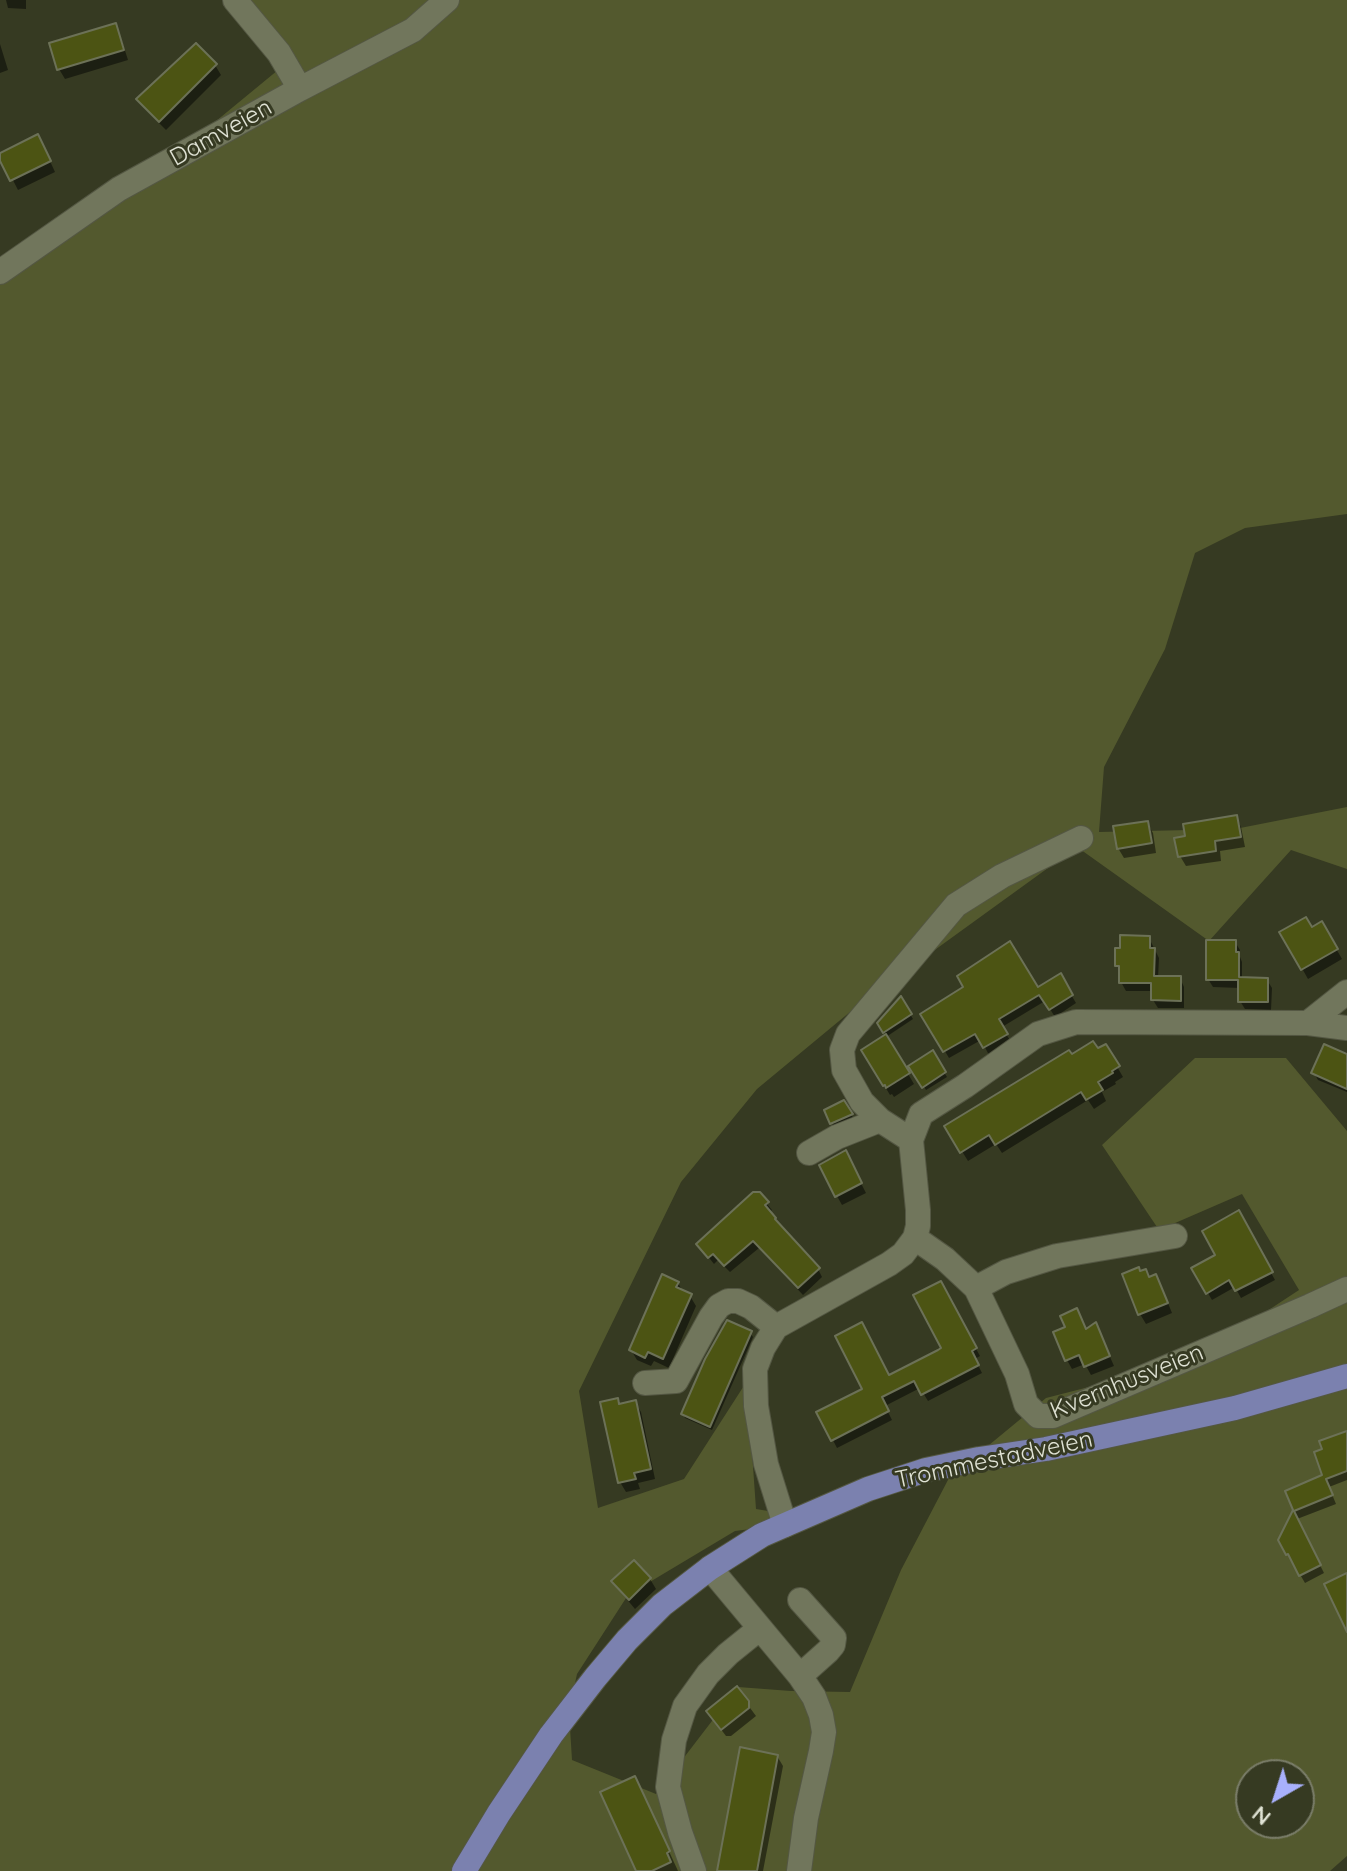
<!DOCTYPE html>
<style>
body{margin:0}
#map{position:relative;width:1347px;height:1871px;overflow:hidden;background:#363a22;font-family:Quicksand,sans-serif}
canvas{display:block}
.north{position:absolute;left:1235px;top:1759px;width:80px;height:80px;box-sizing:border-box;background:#363a22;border:2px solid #7a7d69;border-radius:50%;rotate:219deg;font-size:22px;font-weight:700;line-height:32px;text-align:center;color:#dfe2d4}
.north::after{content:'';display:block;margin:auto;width:28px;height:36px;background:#a8b0fc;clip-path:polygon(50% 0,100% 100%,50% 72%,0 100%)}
</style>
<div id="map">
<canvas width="1347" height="1871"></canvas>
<div class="north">N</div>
</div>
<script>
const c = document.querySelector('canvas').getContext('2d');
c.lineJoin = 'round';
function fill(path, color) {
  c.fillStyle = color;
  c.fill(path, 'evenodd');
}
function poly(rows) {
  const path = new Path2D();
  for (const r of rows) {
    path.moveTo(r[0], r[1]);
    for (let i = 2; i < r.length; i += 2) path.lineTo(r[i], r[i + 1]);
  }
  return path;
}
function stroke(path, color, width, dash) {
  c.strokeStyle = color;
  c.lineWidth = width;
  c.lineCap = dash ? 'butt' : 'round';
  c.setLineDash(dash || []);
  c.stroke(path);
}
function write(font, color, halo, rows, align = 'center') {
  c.font = font + ' Quicksand,sans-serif';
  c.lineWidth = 6;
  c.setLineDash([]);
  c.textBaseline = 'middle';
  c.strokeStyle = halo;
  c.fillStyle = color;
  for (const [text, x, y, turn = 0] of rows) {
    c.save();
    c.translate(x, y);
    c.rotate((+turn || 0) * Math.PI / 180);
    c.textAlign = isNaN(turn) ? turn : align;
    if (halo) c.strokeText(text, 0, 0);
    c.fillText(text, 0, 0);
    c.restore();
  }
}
const green = poly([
 [240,0,1347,0,1347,514,1245,528,1195,553,1165,649,1104,767,1099,832,1235,829,1347,807,1347,869,1291,850,1209,941,1077,847,856,1007,757,1089,681,1182,579,1391,598,1508,684,1479,747,1381,756,1509,823,1520,735,1531,628,1595,577,1674,569,1711,572,1760,656,1794,738,1687,791,1691,850,1692,901,1570,949,1478,1046,1398,1155,1370,1229,1336,1299,1290,1242,1194,1159,1230,1102,1145,1195,1058,1286,1058,1347,1131,1347,1856,1330,1871,0,1871,0,275,176,154,278,70],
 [1251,1775,1299,1775,1299,1823,1251,1823]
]);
const shadow = poly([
 [6,0,26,0,26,9,8,8],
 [115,25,120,35,128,60,65,79,59,69,51,45],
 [0,44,8,70,0,73],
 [215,65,221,75,166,130,145,109,139,99],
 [43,146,55,172,18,190,0,155],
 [1236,817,1241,827,1245,847,1220,851,1221,861,1186,866,1180,856],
 [1147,823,1153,833,1156,853,1124,858,1118,848],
 [1322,924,1342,959,1308,979,1282,933,1311,930],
 [1149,938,1159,958,1158,978,1180,978,1184,987,1184,1008,1158,1008,1153,1000,1153,991,1126,991,1121,982,1121,972,1117,965],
 [1235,942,1240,950,1240,957,1242,962,1242,979,1267,980,1272,988,1271,1010,1245,1009,1240,1001,1240,988,1213,987,1208,979],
 [1060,976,1076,1003,1055,1017,1045,1001,1002,1027,1011,1042,989,1055,981,1040,949,1058,923,1014,1037,990],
 [901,999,913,1019,886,1037,914,1084,894,1097,892,1094,890,1095,863,1050,887,1036,879,1023],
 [1105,1046,1123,1077,1115,1082,1116,1084,1102,1092,1106,1101,1094,1109,1088,1100,1002,1153,996,1144,968,1161,947,1127,1071,1056,1097,1051],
 [932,1053,947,1077,926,1090,911,1066],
 [1347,1056,1347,1092,1318,1080,1314,1073],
 [843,1103,854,1119,834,1127,827,1111],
 [850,1162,866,1193,842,1205,837,1196],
 [756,1191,772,1210,769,1213,818,1269,822,1277,803,1295,759,1248,730,1272,718,1260,714,1264,699,1245],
 [1238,1213,1275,1280,1241,1298,1235,1287,1212,1300,1194,1269,1218,1255],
 [1150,1279,1161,1286,1172,1313,1146,1324,1140,1314],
 [678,1283,683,1292,690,1296,696,1306,669,1368,654,1361,651,1366,637,1360,631,1350],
 [940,1283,980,1356,975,1359,982,1373,928,1401,920,1388,885,1406,892,1420,837,1448,819,1413,944,1348],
 [1096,1325,1114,1366,1091,1375,1085,1364,1072,1369,1067,1360,1068,1328,1086,1331],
 [750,1333,753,1337,712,1430,685,1418,683,1414],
 [617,1400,620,1406,635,1402,641,1412,655,1479,638,1483,640,1489,626,1492,620,1482],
 [1347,1433,1347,1480,1329,1487,1336,1504,1297,1519,1324,1573,1305,1583,1280,1540,1295,1510,1325,1476],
 [634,1563,650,1579,656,1589,635,1609,620,1591,614,1582],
 [736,1689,756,1716,731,1736,726,1736,708,1712],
 [777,1756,783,1766,763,1871,720,1871],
 [640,1788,678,1871,638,1871]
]);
const building = poly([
 [116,23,124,50,57,70,49,43,116,23],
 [196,43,217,64,159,122,136,99,196,43],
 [38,134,51,161,10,181,0,161,0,153,38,134],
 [1237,815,1241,837,1215,841,1216,851,1178,857,1174,838,1185,836,1183,824,1237,815],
 [1148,821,1152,843,1117,849,1113,826,1148,821],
 [1306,917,1312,927,1322,921,1338,949,1301,970,1279,932,1306,917],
 [1120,935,1150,936,1150,948,1155,948,1154,976,1181,976,1181,1001,1151,1000,1151,983,1119,983,1119,966,1115,966,1115,948,1120,948,1120,935],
 [1206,940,1236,940,1236,952,1239,952,1239,977,1268,978,1268,1002,1238,1002,1238,980,1206,980,1206,940],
 [1010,941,1038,987,1061,973,1073,995,1049,1010,1039,995,999,1019,1008,1034,983,1048,975,1034,943,1052,920,1014,963,987,957,976,1010,941],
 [901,996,912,1014,883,1033,877,1023,901,996],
 [886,1034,910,1073,886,1088,885,1085,883,1086,861,1050,886,1034],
 [1093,1041,1098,1048,1106,1044,1120,1066,1112,1071,1113,1073,1098,1082,1103,1090,1086,1100,1081,1092,995,1145,989,1135,960,1153,944,1126,1069,1050,1072,1054,1093,1041],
 [1324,1044,1347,1054,1347,1089,1311,1073,1324,1044],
 [933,1050,946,1072,922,1088,908,1066,933,1050],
 [844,1100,853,1114,830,1124,824,1110,844,1100],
 [846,1150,862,1183,835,1197,819,1165,846,1150],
 [753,1192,760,1192,769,1202,765,1205,776,1218,775,1219,820,1268,798,1288,753,1241,724,1266,713,1254,708,1258,696,1244,753,1192],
 [1239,1210,1273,1272,1235,1291,1229,1280,1206,1294,1191,1268,1215,1255,1202,1231,1239,1210],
 [1139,1267,1140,1271,1146,1269,1149,1277,1156,1274,1168,1303,1138,1315,1122,1274,1139,1267],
 [662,1274,679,1282,676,1287,692,1294,663,1359,648,1352,645,1358,629,1350,662,1274],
 [941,1281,977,1348,972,1351,979,1365,921,1395,914,1381,882,1397,889,1411,831,1441,816,1412,862,1389,835,1336,862,1322,889,1375,938,1350,941,1348,913,1295,941,1281],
 [1077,1308,1086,1329,1096,1322,1110,1356,1084,1367,1079,1355,1065,1361,1053,1332,1065,1327,1060,1316,1077,1308],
 [727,1320,752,1331,710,1427,681,1414,705,1359,727,1320],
 [618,1398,619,1404,636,1400,651,1469,634,1473,636,1479,618,1483,600,1402,618,1398],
 [1347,1431,1347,1471,1326,1479,1333,1495,1294,1511,1321,1565,1299,1576,1288,1554,1286,1555,1278,1540,1293,1510,1285,1491,1322,1475,1314,1452,1322,1449,1319,1441,1347,1431],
 [634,1560,651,1578,629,1600,611,1581,634,1560],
 [1347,1573,1347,1632,1324,1584,1347,1573],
 [737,1686,749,1701,749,1708,721,1730,706,1711,737,1686],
 [740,1747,778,1755,757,1871,717,1871,740,1747],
 [635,1776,670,1851,667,1853,671,1862,652,1871,636,1871,600,1792,635,1776]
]);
const minor = poly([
 [235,0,279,53,300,89],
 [0,272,119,189,300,89,413,30,447,0],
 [1308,1023,1347,992],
 [911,1140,880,1120,862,1102,844,1070,842,1050,848,1034,956,905,1002,876,1081,838],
 [809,1153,837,1137,880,1120],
 [915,1238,945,1259,976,1288,1017,1374,1026,1404,1038,1416,1053,1416,1310,1306,1347,1289],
 [976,1288,1006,1272,1057,1256,1175,1236],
 [645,1383,676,1381,711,1317,719,1306,728,1301,738,1301,751,1307,776,1327],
 [785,1525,766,1464,756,1406,755,1369,763,1348,776,1327,889,1264,903,1254,915,1238,918,1226,918,1210,911,1140,921,1114,965,1086,1038,1034,1076,1022,1308,1023,1347,1028],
 [710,1568,800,1676,814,1697,821,1715,824,1732,821,1751,806,1818,799,1871],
 [800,1676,828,1651,833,1645,834,1638,800,1600],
 [694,1871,680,1832,668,1787,674,1740,685,1706,708,1674,728,1654,759,1629]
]);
const major = poly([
 [464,1871,499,1813,551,1735,595,1678,627,1640,662,1605,710,1568,762,1535,868,1489,926,1470,979,1459,1046,1449,1235,1408,1347,1376]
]);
const streetNames = [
 ["Damveien",221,133,-29],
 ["Kvernhusveien",1127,1382,-22],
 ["Trommestadveien",994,1460,-12]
];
fill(green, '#53592e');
fill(shadow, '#0007');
fill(building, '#4c5413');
stroke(building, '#6c7157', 2);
stroke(minor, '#545743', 26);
stroke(major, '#545743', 26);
stroke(minor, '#71765c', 24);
stroke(major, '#7b81af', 24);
write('24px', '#dfe2d4', '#363a22', streetNames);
</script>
